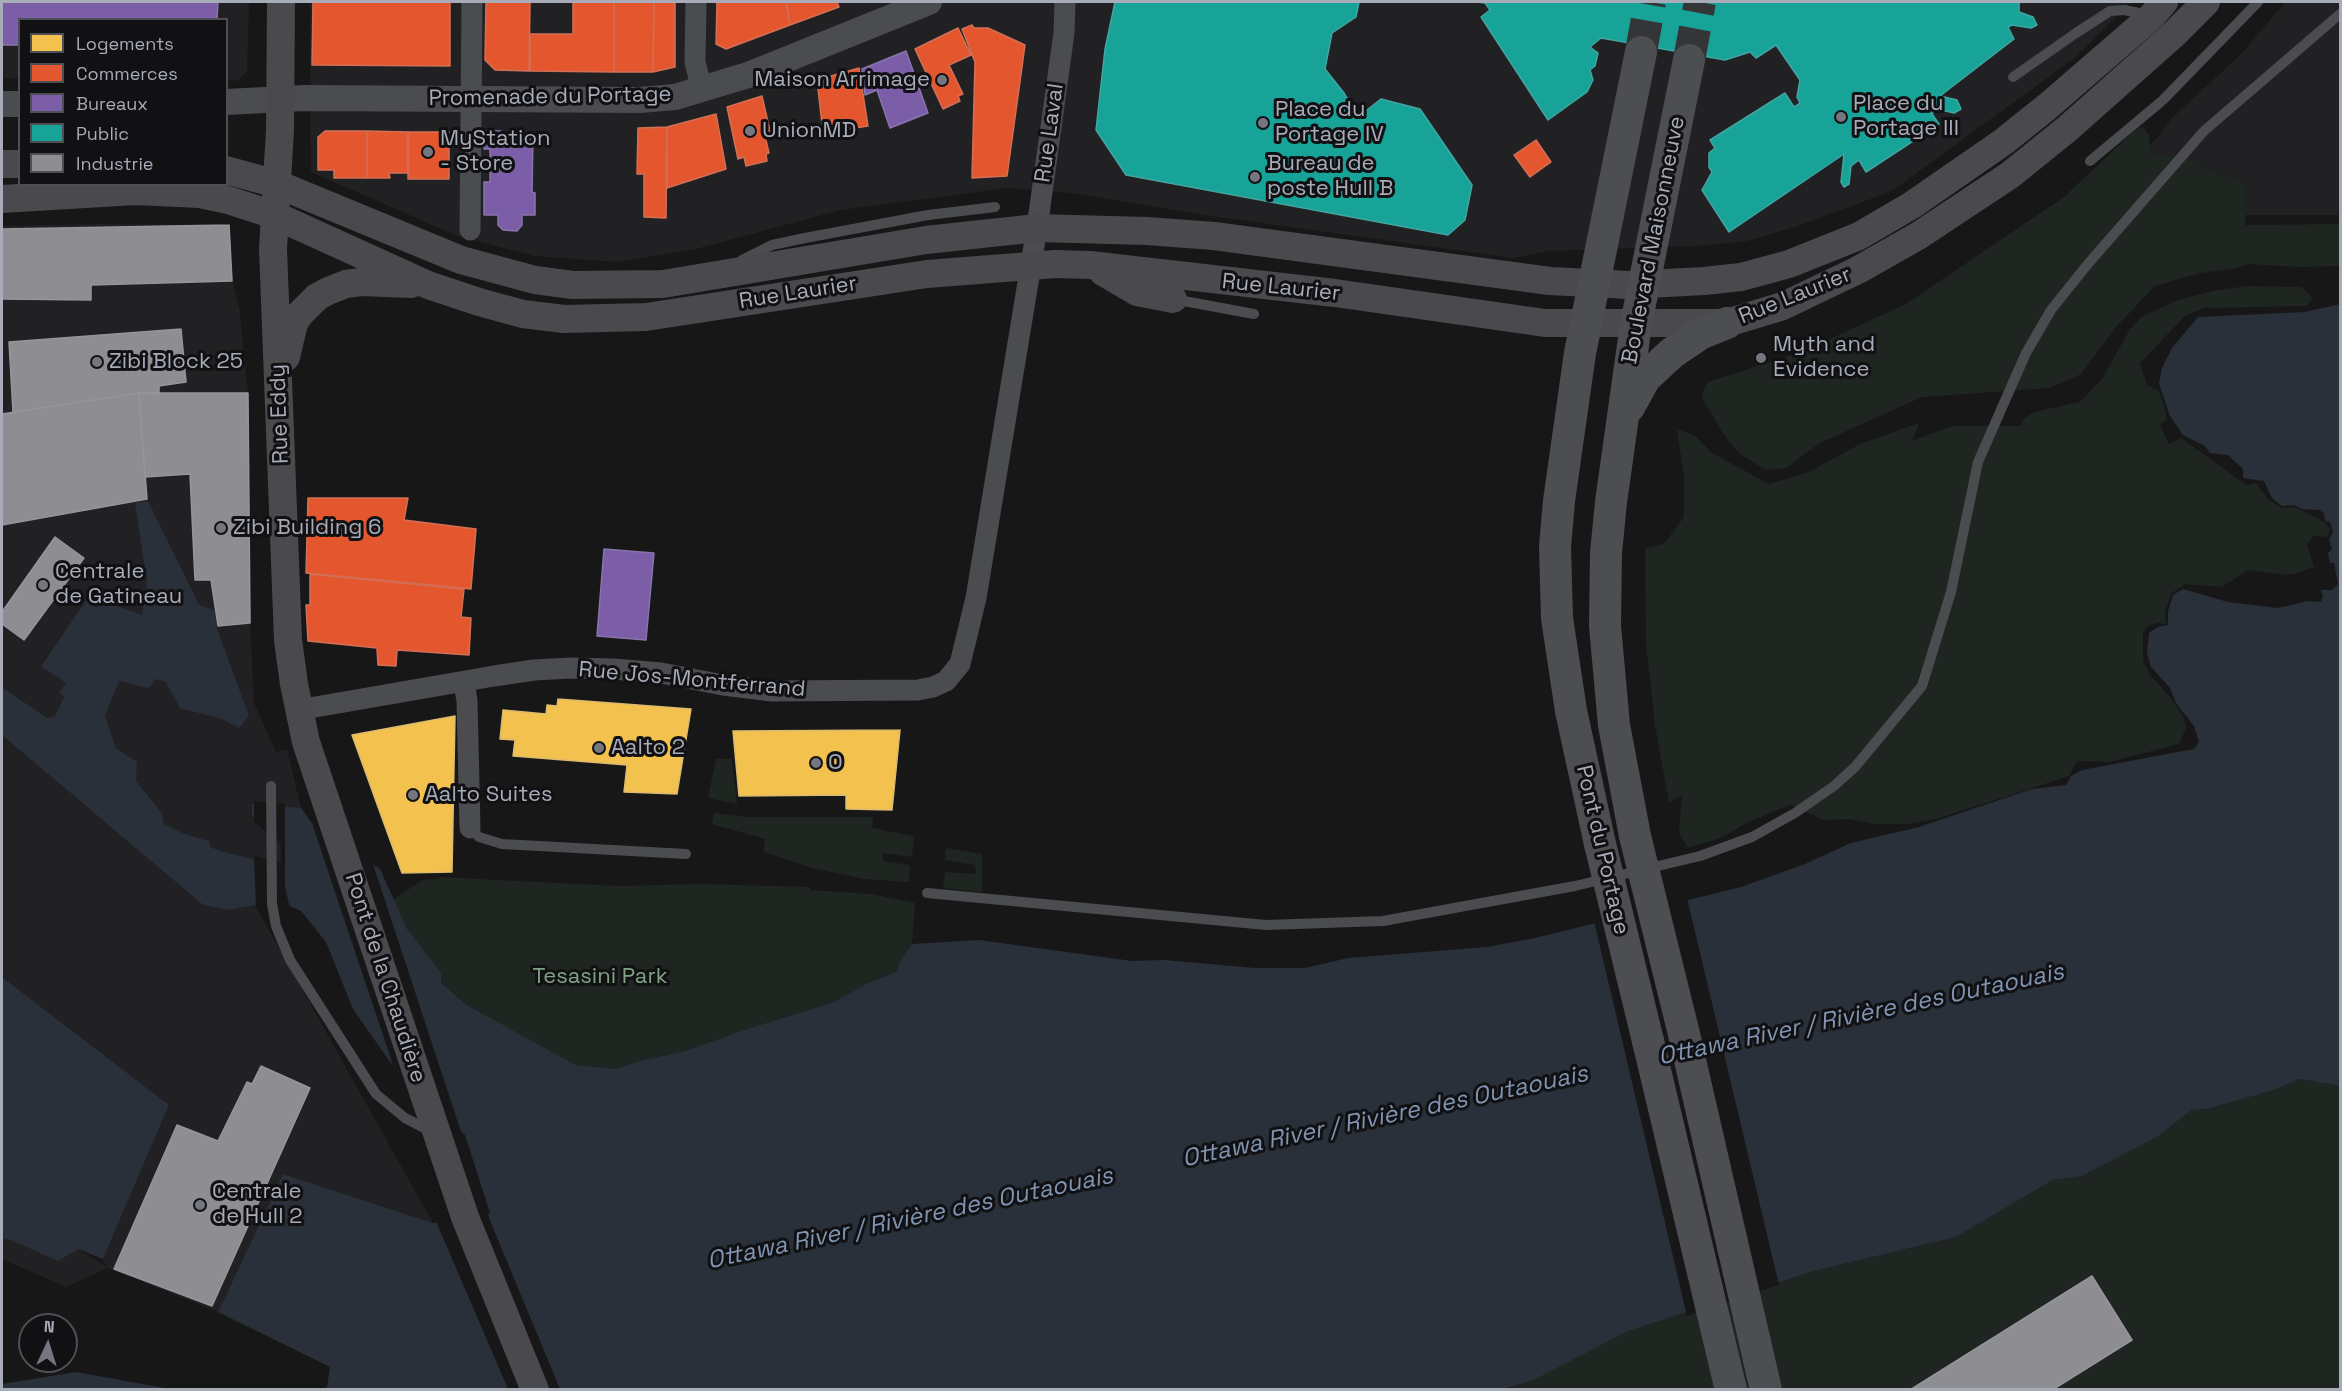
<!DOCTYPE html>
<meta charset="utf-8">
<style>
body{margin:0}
#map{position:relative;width:2342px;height:1391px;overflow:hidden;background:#171717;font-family:"Space Grotesk",sans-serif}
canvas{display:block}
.frame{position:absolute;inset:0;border:3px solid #a8abb8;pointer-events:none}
.legend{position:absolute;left:18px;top:18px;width:210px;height:168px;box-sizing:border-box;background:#111113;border:2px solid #4d4f55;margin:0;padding:8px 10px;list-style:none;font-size:18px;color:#a8abb8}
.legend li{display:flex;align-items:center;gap:12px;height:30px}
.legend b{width:30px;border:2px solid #4d4f55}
.north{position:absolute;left:18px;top:1313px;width:60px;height:60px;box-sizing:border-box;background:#111113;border:2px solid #4d4f55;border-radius:50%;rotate:4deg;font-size:16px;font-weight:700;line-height:24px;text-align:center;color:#a8abb8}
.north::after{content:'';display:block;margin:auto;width:21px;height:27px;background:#757780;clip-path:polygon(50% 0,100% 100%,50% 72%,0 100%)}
</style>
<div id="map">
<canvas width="2342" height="1391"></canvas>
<div class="frame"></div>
<ul class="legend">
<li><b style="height:16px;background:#f2c14e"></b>Logements</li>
<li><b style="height:16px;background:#e4572e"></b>Commerces</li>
<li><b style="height:16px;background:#7b5ea7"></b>Bureaux</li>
<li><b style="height:16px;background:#17a398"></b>Public</li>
<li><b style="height:16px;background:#8d8d92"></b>Industrie</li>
</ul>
<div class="north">N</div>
</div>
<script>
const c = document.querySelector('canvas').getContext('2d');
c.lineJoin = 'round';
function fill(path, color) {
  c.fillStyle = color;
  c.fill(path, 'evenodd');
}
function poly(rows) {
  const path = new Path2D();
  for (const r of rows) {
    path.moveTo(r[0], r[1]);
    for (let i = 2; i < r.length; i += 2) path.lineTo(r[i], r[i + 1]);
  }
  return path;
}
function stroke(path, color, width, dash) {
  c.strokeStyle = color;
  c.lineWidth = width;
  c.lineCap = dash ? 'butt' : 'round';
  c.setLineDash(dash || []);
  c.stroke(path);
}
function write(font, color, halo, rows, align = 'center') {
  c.font = font + ' "Space Grotesk",sans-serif';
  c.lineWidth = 6;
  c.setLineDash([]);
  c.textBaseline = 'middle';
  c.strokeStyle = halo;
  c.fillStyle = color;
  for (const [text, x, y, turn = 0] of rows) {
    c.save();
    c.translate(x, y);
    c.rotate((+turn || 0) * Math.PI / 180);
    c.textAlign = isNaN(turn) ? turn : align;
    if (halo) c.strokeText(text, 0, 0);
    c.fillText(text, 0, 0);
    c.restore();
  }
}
const built = poly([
 [2,2,249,2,247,71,237,81,227,80,226,20,20,20,19,78,2,78],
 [310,2,2131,2,2076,57,1892,191,1798,226,1747,241,1698,246,1549,251,1513,258,1204,215,1071,193,1008,188,841,210,696,249,618,262,534,256,455,235,311,172],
 [2285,2,2340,2,2340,215,2231,215,2142,156,2173,117,2242,53],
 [100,224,230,225,233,284,240,312,248,393,250,623,254,703,276,752,287,749,301,808,284,841,284,866,224,852,209,847,209,841,185,834,164,824,162,813,136,781,136,762,116,748,105,716,118,683,89,596,41,665,66,683,60,693,64,695,55,716,47,718,2,687,2,226],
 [2,735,203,905,228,910,255,905,433,1223,283,1174,218,1312,108,1268,66,1287,2,1259,2,1239,78,1249,107,1267,103,1259,169,1105,2,977]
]);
const green = poly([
 [2143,127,2149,135,2151,154,2194,161,2210,172,2239,179,2246,185,2245,225,2340,224,2340,266,2298,267,2249,264,2233,269,2200,273,2155,286,2116,327,2081,374,2075,377,2050,388,1922,397,1820,443,1786,468,1766,470,1740,454,1727,439,1703,400,1702,393,1708,382,1804,351,1906,304,2064,197,2135,130],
 [2247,286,2301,287,2313,298,2307,306,2204,308,2185,316,2140,363,2147,385,2159,391,2163,402,2167,419,2160,425,2169,444,2181,438,2246,485,2256,483,2268,499,2281,508,2295,507,2326,523,2330,529,2327,537,2313,536,2307,545,2314,567,2297,573,2286,575,2248,570,2222,587,2185,584,2172,593,2165,610,2166,624,2158,623,2150,625,2143,631,2143,661,2150,675,2170,697,2184,718,2186,728,2179,744,2109,762,2077,761,2069,776,1937,819,1907,824,1873,824,1850,819,1824,820,1790,805,1746,823,1723,837,1688,848,1679,833,1682,795,1669,803,1655,725,1646,644,1645,548,1664,544,1684,517,1684,477,1677,429,1694,435,1712,453,1769,484,1809,472,1860,444,1919,423,1912,441,1952,426,2020,426,2025,418,2034,412,2080,402,2102,379,2129,331,2141,317,2178,300,2213,291],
 [716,759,732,759,737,804,708,798],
 [714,813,746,817,873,817,872,828,914,836,912,857,883,853,883,861,910,865,909,882,864,879,812,868,764,852,765,839,712,824],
 [946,848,982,854,982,892,943,888,945,872,976,874,975,865,945,860],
 [439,877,619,886,702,884,810,887,810,890,871,894,915,903,912,944,900,961,896,972,866,984,834,1002,744,1030,685,1051,640,1061,616,1069,576,1065,467,1005,441,983,426,953,420,949,407,929,393,900,422,880,439,879],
 [2300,1079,2340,1086,2340,1389,1504,1390,1534,1380,1627,1331,1814,1271,1956,1237,2053,1180,2082,1176,2157,1137,2192,1110,2207,1109,2271,1091]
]);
const water = poly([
 [2340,304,2340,1086,2300,1079,2271,1091,2207,1109,2192,1110,2157,1137,2082,1176,2053,1180,1956,1237,1814,1271,1628,1331,1534,1380,1504,1389,322,1389,327,1387,330,1367,218,1312,283,1174,433,1223,490,1213,465,1135,390,1062,353,1009,326,942,301,911,278,901,228,910,203,905,2,735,2,687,47,718,55,716,64,696,59,693,66,683,41,666,89,596,142,615,147,581,135,503,148,501,199,605,214,610,217,629,249,716,239,728,222,719,180,708,166,682,155,679,149,688,119,681,105,716,116,748,137,762,136,781,162,813,164,824,185,834,209,841,210,847,224,852,284,866,284,841,252,816,252,804,301,808,314,826,380,869,407,929,441,973,441,983,467,1005,576,1065,616,1069,640,1061,685,1051,744,1030,834,1002,866,984,896,972,900,961,912,944,979,940,1132,961,1164,960,1255,968,1305,968,1348,958,1487,947,1535,938,1741,887,1805,864,1851,843,1919,827,2032,789,2066,785,2071,776,2082,770,2194,749,2199,742,2194,726,2176,703,2170,688,2151,667,2147,653,2149,633,2158,627,2168,625,2168,611,2173,595,2183,589,2228,602,2278,608,2308,601,2321,602,2323,597,2321,590,2332,590,2338,584,2335,568,2334,563,2330,563,2328,553,2332,549,2329,540,2333,532,2330,522,2325,521,2324,513,2319,510,2302,509,2294,505,2282,506,2272,498,2264,481,2243,478,2243,469,2228,455,2210,453,2205,446,2183,435,2170,416,2159,383,2162,368,2172,348,2198,317,2305,312],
 [2,977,169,1105,103,1259,78,1249,58,1261,11,1240,2,1239],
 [76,1372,170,1389,2,1389,2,1384]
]);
const pier = poly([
 [254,801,285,804,285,886,290,909,277,904,256,908,254,856,281,862,281,843,254,822],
 [318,825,372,861,491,1223,560,1389,508,1389,435,1219,487,1210,462,1137,395,1071,313,826],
 [1687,898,1779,1285,1687,1316,1594,921]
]);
const homes = poly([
 [558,699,691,709,677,794,624,792,627,765,513,756,515,740,500,739,503,710,546,714,547,705,557,706,558,699],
 [455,716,452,872,402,873,352,735,455,716],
 [900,730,892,810,846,809,846,795,739,796,733,731,900,730]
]);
const shops = poly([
 [313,2,450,2,450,66,312,65,313,2],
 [486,2,530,2,529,71,495,70,485,60,486,2],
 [573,2,614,2,614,72,530,71,530,34,573,34,573,2],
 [614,2,654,2,653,72,614,72,614,2],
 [654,2,675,2,675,67,653,72,654,2],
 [717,2,786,2,790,25,726,49,716,44,717,2],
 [786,2,837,2,839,7,790,25,786,2],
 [972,25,974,28,988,28,1025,45,1007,176,972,178,975,62,962,29,972,25],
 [958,28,971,55,949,65,963,94,958,96,960,101,943,109,915,49,958,28],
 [859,68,868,126,823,133,817,80,859,68],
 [762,96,770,131,764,132,769,153,766,154,767,161,746,166,744,157,738,159,727,107,762,96],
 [716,114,726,169,667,188,667,127,716,114],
 [667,127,666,218,644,217,644,174,637,174,638,128,667,127],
 [325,131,367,131,367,178,334,178,334,170,318,170,318,137,325,131],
 [367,131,408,132,408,173,389,173,390,178,367,178,367,131],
 [408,132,449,132,449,179,408,179,408,132],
 [1536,140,1551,162,1530,177,1514,155,1536,140],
 [308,498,408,498,404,520,476,529,471,589,306,573,308,498],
 [310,574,464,589,461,617,471,618,469,655,397,650,396,666,378,665,377,648,308,641,306,605,310,605,310,574]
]);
const offices = poly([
 [2,2,218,2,217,20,20,20,20,45,2,45,2,2],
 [906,51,928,113,890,128,877,90,865,95,862,69,906,51],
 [484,131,501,131,501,134,533,135,532,192,535,193,535,215,522,215,522,225,517,231,503,230,498,225,498,215,484,215,484,182,490,182,490,149,484,149,484,131],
 [604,549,654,553,646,640,597,636,604,549]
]);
const public = poly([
 [1115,2,1359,2,1356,17,1332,33,1325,69,1344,93,1358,117,1381,99,1420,109,1472,185,1465,220,1448,235,1126,175,1096,130,1105,49,1115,2],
 [1477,2,2021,2,2019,3,2019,12,2033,17,2037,25,2031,28,2012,25,2008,27,2014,39,1940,96,1957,100,1961,109,1954,113,1937,109,1932,114,1939,124,1866,172,1859,160,1851,166,1849,184,1844,187,1841,182,1844,154,1729,232,1702,190,1712,172,1709,167,1709,153,1715,148,1710,140,1785,93,1794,107,1800,103,1797,97,1800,80,1776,45,1756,58,1750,52,1725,60,1601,38,1590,47,1598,53,1595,66,1590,70,1593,80,1587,92,1548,120,1481,17,1490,10,1485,3,1477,2]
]);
const industry = poly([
 [229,225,232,281,91,285,91,300,2,299,2,229,229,225],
 [181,329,186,382,159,386,159,394,139,393,13,412,9,342,181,329],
 [139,393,248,393,250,623,218,626,211,580,195,580,190,474,145,477,139,393],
 [139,393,147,499,2,525,2,414,139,393],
 [55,537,84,558,24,640,2,624,2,612,55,537],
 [261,1066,310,1088,212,1306,114,1269,177,1125,218,1141,247,1082,252,1084,261,1066],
 [2092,1276,2132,1340,2052,1390,1910,1390,2092,1276]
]);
const primaryTunnel = poly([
 [1641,52,1650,2],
 [1689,60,1700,2]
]);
const service = poly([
 [2013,77,2076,33,2110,11,2124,10,2149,15],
 [2090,161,2163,100,2258,2],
 [742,260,772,245,805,238,928,215,995,207],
 [1173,299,1254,314],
 [271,786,272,904,276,926,290,960,376,1094,405,1118,432,1132],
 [470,828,479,837,502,844,686,854],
 [927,893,1266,925,1383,921,1575,886,1700,856,1752,837,1795,813,1834,786,1855,767,1922,686,1951,592,1978,462,2026,353,2051,310,2087,265,2204,131,2340,14]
]);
const minor = poly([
 [696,2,695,62,702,90],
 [470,230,472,2],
 [464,682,467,701,470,828],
 [298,710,494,676,534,670,571,668,613,669,661,673,723,685,772,691,918,690,933,687,946,681,960,664,976,598,1037,228,1064,33,1065,2]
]);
const tertiary = poly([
 [226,102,305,98,640,100,675,97,748,75,929,2],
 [2,104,20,104]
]);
const secondary = poly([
 [281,2,280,130,273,249,288,640,294,684,306,742,465,1217,535,1390],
 [2,164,20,164],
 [226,170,277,184,461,260,535,280,573,285,663,284,926,240,1037,228,1147,231,1214,236,1550,281,1629,285,1704,281,1741,277,1789,264,1859,236,1912,205,2003,142,2048,106,2152,16,2164,2],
 [2,199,135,191,200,194,228,200,274,215,428,285,479,302,523,314,564,319,646,317,927,274,1055,264,1090,265,1335,293,1545,323,1727,323,1783,306,1858,270,1918,236,2010,175,2067,129,2173,35,2206,2],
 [1103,272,1137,292,1173,299],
 [286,357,294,323,300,314,317,297,328,291,346,284,361,282,411,284]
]);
const primary = poly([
 [1629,407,1645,378,1672,353,1700,334,1727,323],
 [1635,836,1614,725,1605,626,1606,553,1611,502,1636,324,1689,60],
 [1600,844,1571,711,1557,618,1555,547,1559,501,1580,353,1641,52],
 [1684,1034,1766,1390],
 [1648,1041,1731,1390]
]);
const primaryBridge = poly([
 [1635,836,1684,1034],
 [1600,844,1648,1041]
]);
const markers = [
 [942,80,6,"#757780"],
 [1841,117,6,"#757780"],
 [1263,123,6,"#757780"],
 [750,131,6,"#757780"],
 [428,152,6,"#757780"],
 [1255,177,6,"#757780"],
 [1761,358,6,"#757780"],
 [97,362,6,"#757780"],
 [221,528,6,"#757780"],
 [43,585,6,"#757780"],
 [599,748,6,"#757780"],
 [816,763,6,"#757780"],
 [413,795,6,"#757780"],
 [200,1205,6,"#757780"]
];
const poiNames = [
 ["Maison Arrimage",930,80,"right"],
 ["Place du",1853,104],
 ["Portage III",1853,129],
 ["Place du",1275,110],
 ["Portage IV",1275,135],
 ["UnionMD",762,131],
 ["MyStation",440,139],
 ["- Store",440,164],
 ["Bureau de",1267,164],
 ["poste Hull B",1267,189],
 ["Myth and",1773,345],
 ["Evidence",1773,370],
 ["Zibi Block 25",109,362],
 ["Zibi Building 6",233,528],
 ["Centrale",55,572],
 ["de Gatineau",55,597],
 ["Aalto 2",611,748],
 ["O",828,763],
 ["Aalto Suites",425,795],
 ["Centrale",212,1192],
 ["de Hull 2",212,1217]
];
const streetNames = [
 ["Promenade du Portage",550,97,-1],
 ["Rue Laval",1050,133,-82],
 ["Boulevard Maisonneuve",1654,240,-79],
 ["Rue Laurier",1281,288,6],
 ["Rue Laurier",798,293,-9],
 ["Rue Laurier",1795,296,-22],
 ["Rue Eddy",280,414,-92],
 ["Rue Jos-Montferrand",692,680,5],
 ["Pont du Portage",1602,850,77],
 ["Pont de la Chaudière",385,978,72]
];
const parkNames = [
 ["Tesasini Park",600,977]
];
const waterNames = [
 ["Ottawa River / Rivière des Outaouais",1861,1015,-12],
 ["Ottawa River / Rivière des Outaouais",1385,1117,-12],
 ["Ottawa River / Rivière des Outaouais",910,1219,-12]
];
fill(built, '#212123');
fill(green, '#1f2621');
fill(water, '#2a3039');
fill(pier, '#171717');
fill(homes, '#f2c14e');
stroke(homes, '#dcba6e', 1.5);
fill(shops, '#e4572e');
stroke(shops, '#d27057', 1.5);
fill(offices, '#7b5ea7');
stroke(offices, '#8875ac', 1.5);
fill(public, '#17a398');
stroke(public, '#42a5a2', 1.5);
fill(industry, '#8d8d92');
stroke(industry, '#95969d', 1.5);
stroke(primaryTunnel, '#343537', 32, [32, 16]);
stroke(service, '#4b4c50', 10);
stroke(minor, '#4b4c50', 21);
stroke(tertiary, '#4b4c50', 26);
stroke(secondary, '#4a4a4e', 28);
stroke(primary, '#4d4e52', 32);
stroke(primaryBridge, '#4d4e52', 32);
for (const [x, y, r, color] of markers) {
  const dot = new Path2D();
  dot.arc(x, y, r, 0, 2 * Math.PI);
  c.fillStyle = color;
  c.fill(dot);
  stroke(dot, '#111113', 2);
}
write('22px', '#a8abb8', '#111113', poiNames, 'left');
write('22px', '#a8abb8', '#111113', streetNames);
write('22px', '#80a386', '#111113', parkNames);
write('italic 24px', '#8094b2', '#111113', waterNames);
</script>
